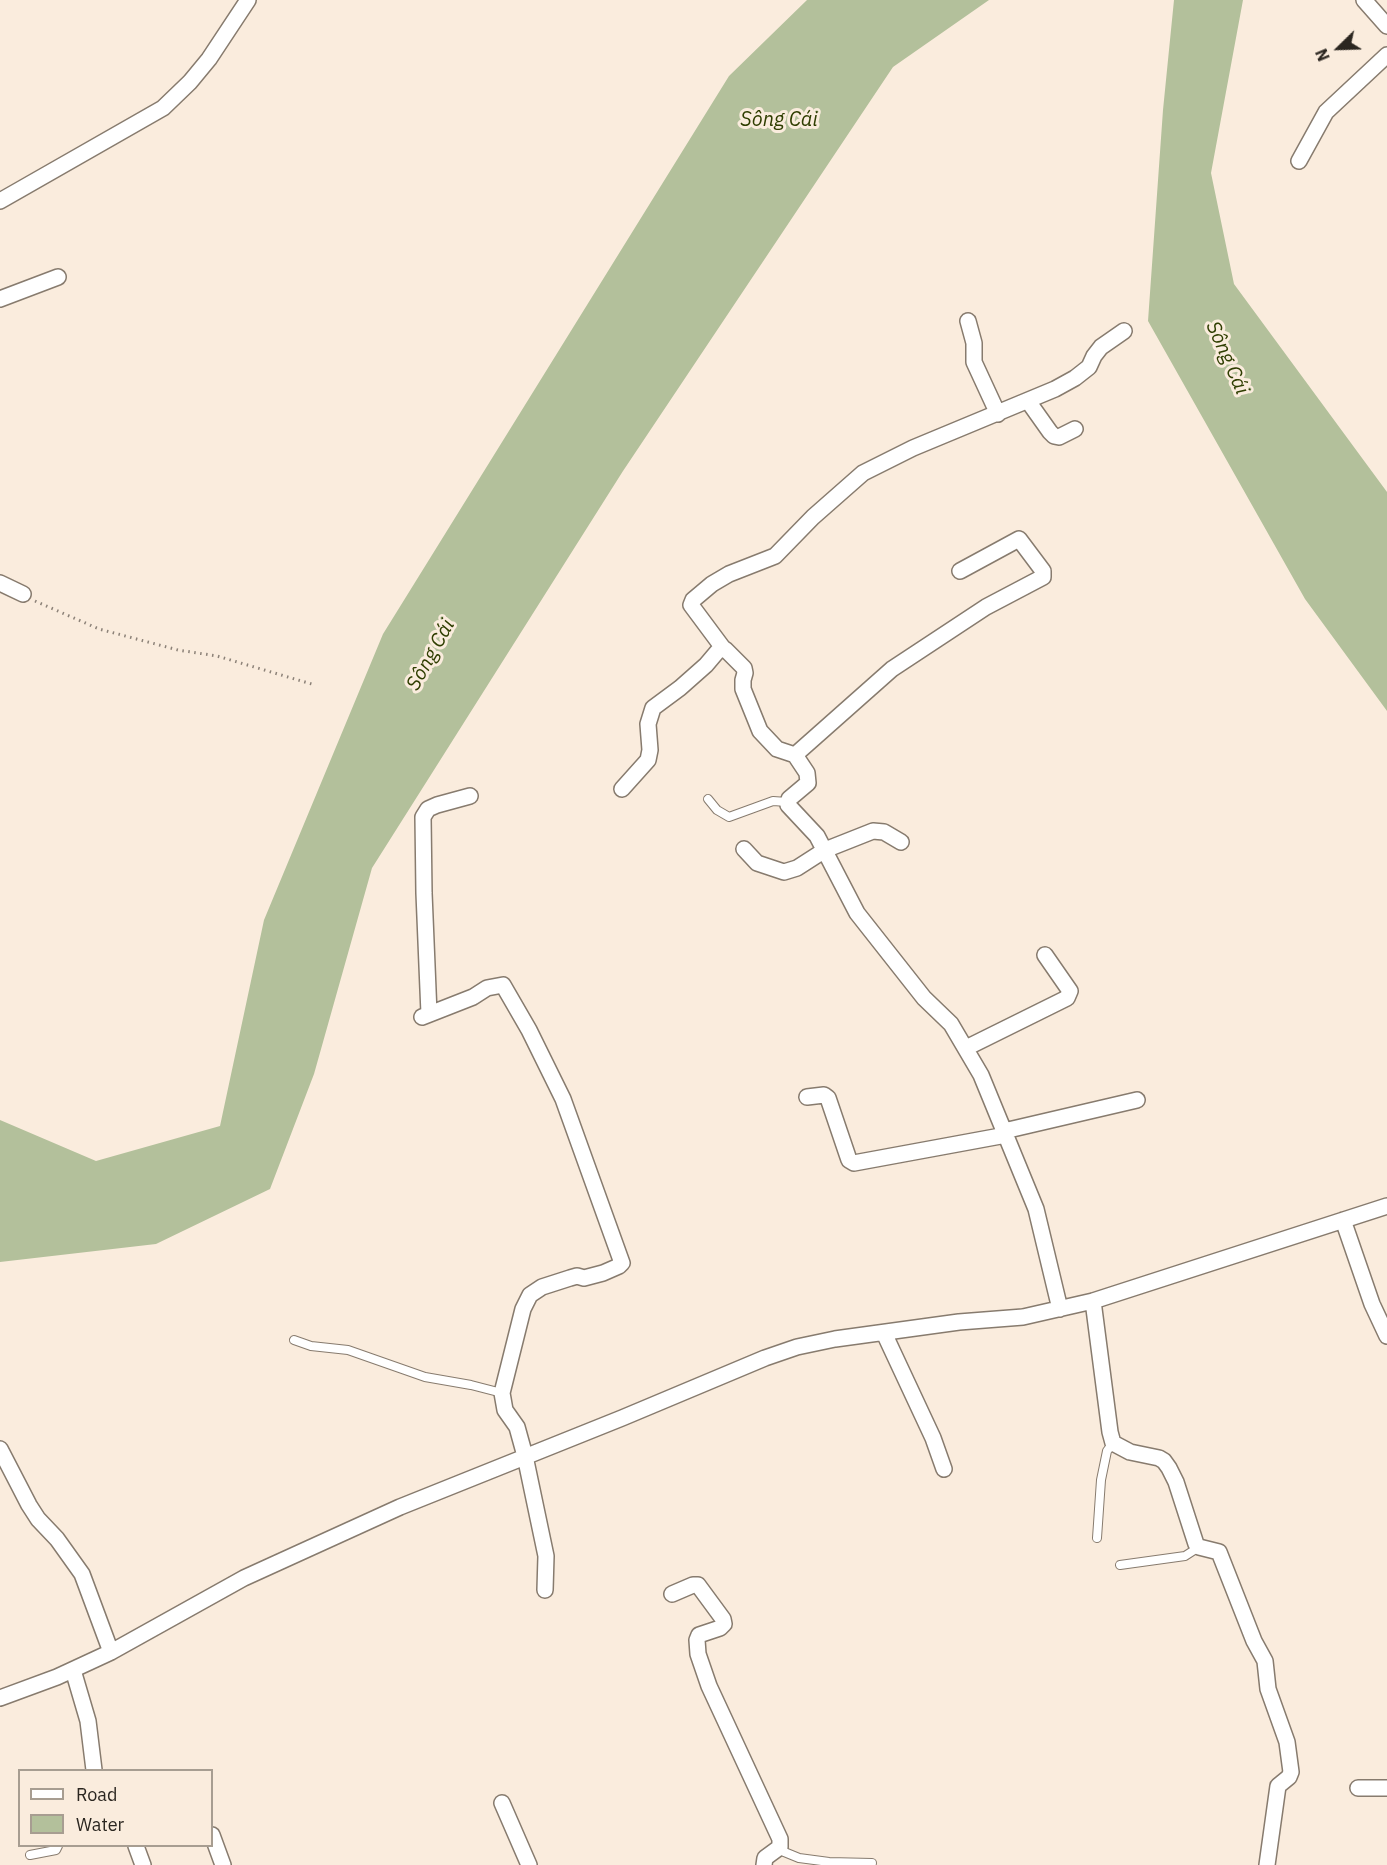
<!DOCTYPE html>
<meta charset="utf-8">
<style>
body{margin:0}
#map{position:relative;width:1387px;height:1865px;overflow:hidden;background:#faecdd;font-family:"IBM Plex Sans",sans-serif}
canvas{display:block}
.legend{position:absolute;left:18px;top:1769px;width:195px;height:78px;box-sizing:border-box;background:#faecdd;border:2px solid #a79d91;margin:0;padding:8px 10px;list-style:none;font-size:18px;color:#2b2620}
.legend li{display:flex;align-items:center;gap:12px;height:30px}
.legend b{width:30px;border:2px solid #a79d91}
.north{position:absolute;left:1309px;top:18px;width:60px;height:60px;-webkit-text-stroke:4px #faecdd;paint-order:stroke;rotate:247deg;font-size:16px;font-weight:700;line-height:24px;text-align:center;color:#2b2620}
.north::after{content:'';display:block;margin:auto;width:21px;height:27px;background:#2b2620;clip-path:polygon(50% 0,100% 100%,50% 72%,0 100%)}
</style>
<div id="map">
<canvas width="1387" height="1865"></canvas>
<ul class="legend">
<li><b style="height:8px;background:#fff"></b>Road</li>
<li><b style="height:16px;background:#b3c09b"></b>Water</li>
</ul>
<div class="north">N</div>
</div>
<script>
const c = document.querySelector('canvas').getContext('2d');
c.lineJoin = 'round';
function fill(path, color) {
  c.fillStyle = color;
  c.fill(path, 'evenodd');
}
function poly(rows) {
  const path = new Path2D();
  for (const r of rows) {
    path.moveTo(r[0], r[1]);
    for (let i = 2; i < r.length; i += 2) path.lineTo(r[i], r[i + 1]);
  }
  return path;
}
function stroke(path, color, width, dash) {
  c.strokeStyle = color;
  c.lineWidth = width;
  c.lineCap = dash ? 'butt' : 'round';
  c.setLineDash(dash || []);
  c.stroke(path);
}
function write(font, color, halo, rows, align = 'center') {
  c.font = font + ' "IBM Plex Sans",sans-serif';
  c.lineWidth = 6;
  c.setLineDash([]);
  c.textBaseline = 'middle';
  c.strokeStyle = halo;
  c.fillStyle = color;
  for (const [text, x, y, turn = 0] of rows) {
    c.save();
    c.translate(x, y);
    c.rotate((+turn || 0) * Math.PI / 180);
    c.textAlign = isNaN(turn) ? turn : align;
    if (halo) c.strokeText(text, 0, 0);
    c.fillText(text, 0, 0);
    c.restore();
  }
}
const water = poly([
 [807,0,989,0,893,67,623,471,372,868,314,1074,270,1189,156,1244,0,1262,0,1120,96,1161,220,1126,264,920,383,634,729,76],
 [1174,0,1243,0,1211,173,1234,284,1387,492,1387,711,1305,599,1148,321,1163,110]
]);
const path = poly([
 [35,601,99,629,178,650,217,656,315,685]
]);
const lane = poly([
 [708,799,717,810,729,817,773,801,787,802],
 [294,1340,311,1346,348,1350,425,1377,471,1385,502,1393],
 [1097,1538,1101,1480,1107,1451,1113,1443],
 [1120,1565,1185,1556,1199,1547],
 [777,1849,799,1858,829,1862,872,1863],
 [30,1855,56,1850,58,1846]
]);
const street = poly([
 [1364,0,1387,26],
 [1299,161,1326,112,1387,55],
 [0,201,163,108,190,82,209,59,248,0],
 [0,299,58,277],
 [968,321,974,343,974,362,998,414],
 [1028,401,1050,432,1054,436,1059,437,1075,429],
 [0,583,23,594],
 [723,648,691,605,693,600,712,584,729,574,775,556,813,517,863,473,913,448,1055,389,1075,378,1089,367,1094,356,1101,347,1124,331],
 [795,755,892,669,986,607,1043,577,1043,571,1019,539,960,571],
 [622,789,648,760,650,750,648,724,653,708,680,688,706,665,717,652,723,648,726,650,744,668,745,673,743,680,743,689,760,731,777,749,795,755,807,773,808,783,789,799,788,805,817,836,857,913,924,998,951,1024,981,1075,1036,1209,1060,1309],
 [744,849,757,863,784,872,797,868,825,850,873,831,884,832,901,842],
 [429,1014,424,893,423,817,428,809,437,805,470,796],
 [422,1017,473,997,487,988,503,985,529,1030,563,1099,622,1263,619,1266,603,1273,584,1278,577,1276,570,1278,542,1287,530,1295,523,1309,502,1393,505,1410,517,1427,525,1456,546,1556,545,1590],
 [966,1048,1067,998,1070,991,1045,955],
 [807,1097,824,1095,828,1098,847,1154,849,1160,854,1163,1006,1135],
 [1004,1131,1137,1100],
 [1343,1220,1372,1304,1387,1336],
 [1093,1301,1110,1432,1113,1443,1130,1452,1159,1458,1164,1461,1169,1468,1176,1482,1196,1544,1199,1547,1219,1552,1254,1641,1265,1661,1268,1689,1287,1742,1291,1772,1289,1777,1278,1786,1267,1865],
 [884,1333,933,1438,944,1469],
 [0,1449,29,1505,38,1519,57,1539,82,1574,111,1652],
 [672,1594,693,1585,698,1585,723,1619,724,1624,720,1628,699,1635,697,1640,698,1654,709,1686,780,1839,780,1847,765,1858,764,1865],
 [73,1670,88,1721,94,1770],
 [0,1698,57,1677,111,1652,244,1578,400,1507,622,1418,765,1358,797,1347,835,1339,959,1322,1023,1317,1093,1301,1387,1206],
 [1358,1788,1387,1788],
 [502,1803,529,1865],
 [212,1835,223,1865],
 [136,1846,143,1865]
]);
const waterNames = [
 ["Sông Cái",779,120],
 ["Sông Cái",1227,358,66],
 ["Sông Cái",431,655,-61]
];
fill(water, '#b3c09b');
stroke(lane, '#877b6e', 10);
stroke(street, '#877b6e', 18);
stroke(path, '#8c8278', 3, [1.5, 4.5]);
stroke(lane, '#fff', 8);
stroke(street, '#fff', 15);
write('italic 20px', '#2f3e01', '#faecdd', waterNames);
</script>
